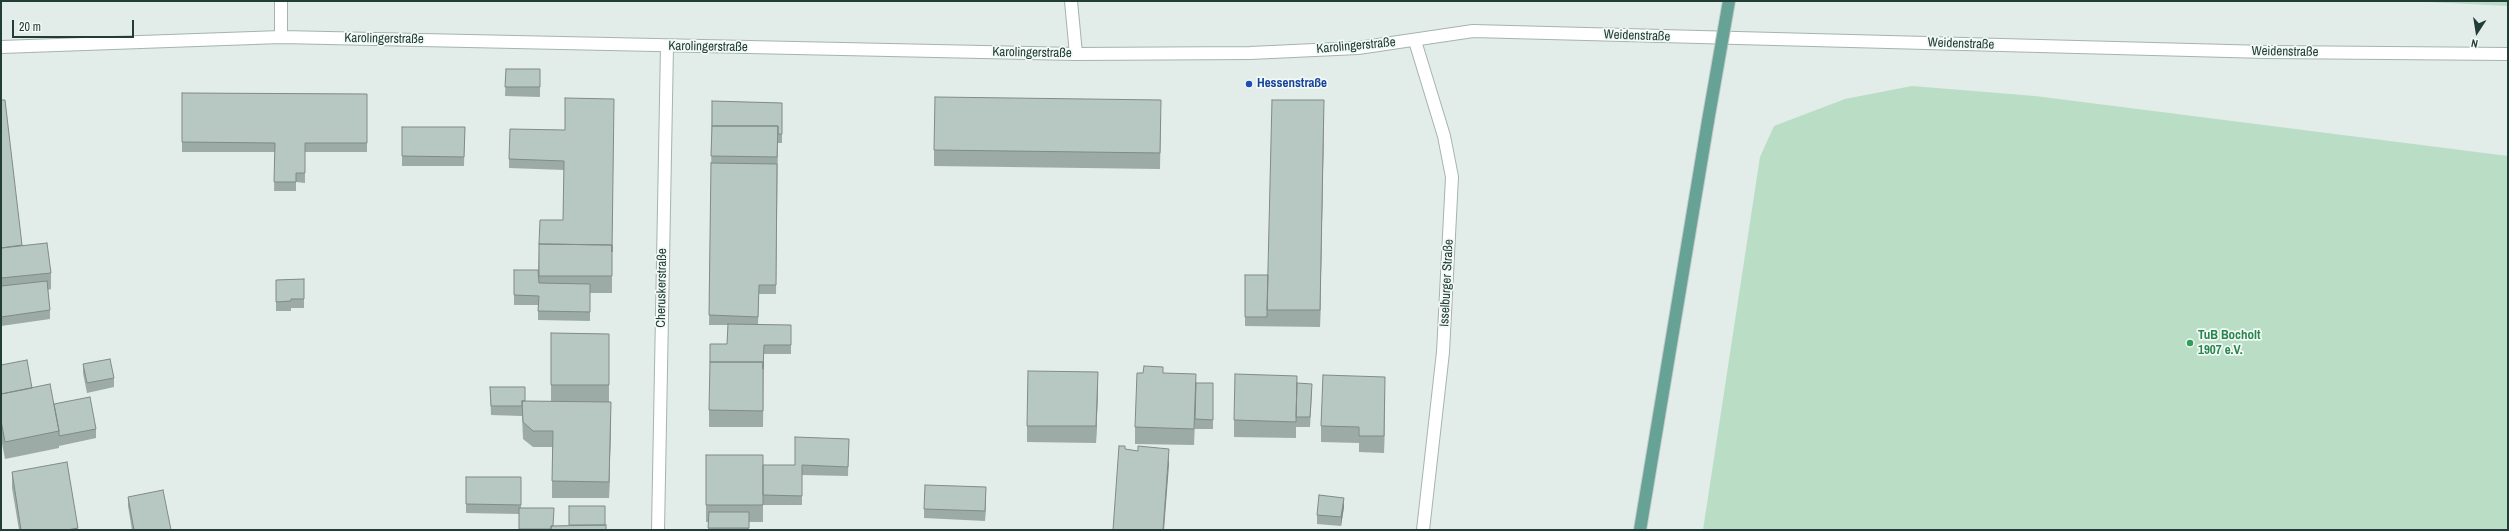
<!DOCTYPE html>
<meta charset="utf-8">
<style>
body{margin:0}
#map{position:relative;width:2509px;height:531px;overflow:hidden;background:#e2ece8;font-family:"Archivo Narrow",sans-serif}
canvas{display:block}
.frame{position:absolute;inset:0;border:2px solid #223d37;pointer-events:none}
.north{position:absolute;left:2457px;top:12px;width:40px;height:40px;-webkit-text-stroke:3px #f2f9f6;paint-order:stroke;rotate:192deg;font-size:11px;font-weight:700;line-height:16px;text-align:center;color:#223d37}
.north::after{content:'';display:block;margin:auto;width:14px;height:18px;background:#223d37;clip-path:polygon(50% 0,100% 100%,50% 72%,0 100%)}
.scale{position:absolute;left:12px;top:20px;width:122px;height:18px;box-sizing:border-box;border:2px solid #223d37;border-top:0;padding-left:5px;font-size:12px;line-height:14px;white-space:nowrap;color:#223d37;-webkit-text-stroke:3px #f2f9f6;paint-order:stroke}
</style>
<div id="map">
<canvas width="2509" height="531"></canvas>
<div class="frame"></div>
<div class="north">N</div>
<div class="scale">20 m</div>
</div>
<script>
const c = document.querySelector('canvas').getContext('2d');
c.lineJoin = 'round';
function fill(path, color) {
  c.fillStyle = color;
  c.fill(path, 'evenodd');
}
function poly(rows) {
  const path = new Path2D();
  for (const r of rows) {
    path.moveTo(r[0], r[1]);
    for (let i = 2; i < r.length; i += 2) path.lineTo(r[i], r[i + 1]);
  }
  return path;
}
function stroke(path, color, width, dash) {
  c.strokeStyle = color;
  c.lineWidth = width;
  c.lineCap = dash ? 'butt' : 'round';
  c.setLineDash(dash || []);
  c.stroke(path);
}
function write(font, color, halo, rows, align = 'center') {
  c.font = font + ' "Archivo Narrow",sans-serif';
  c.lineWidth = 3.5;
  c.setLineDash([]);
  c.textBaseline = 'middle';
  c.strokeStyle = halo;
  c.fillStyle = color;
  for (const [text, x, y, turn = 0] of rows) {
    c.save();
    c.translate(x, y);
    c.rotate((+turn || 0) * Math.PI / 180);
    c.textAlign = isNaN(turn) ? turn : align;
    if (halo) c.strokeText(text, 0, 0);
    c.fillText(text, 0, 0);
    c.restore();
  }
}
const green = poly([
 [2408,1,2508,1,2508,6],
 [1912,86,2035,96,2508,156,2508,530,1703,530,1760,157,1774,126,1845,99]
]);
const minor = poly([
 [1071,1,1076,54],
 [281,37,281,1],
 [1415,41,1444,136,1452,177,1443,352,1423,530],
 [1,47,281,37,1076,54,1250,53,1358,48,1473,31,2266,52,2508,54],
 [658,530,667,46]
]);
const primary = poly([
 [1640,530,1708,121]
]);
const primaryBridge = poly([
 [1708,121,1729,1]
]);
const wall = poly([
 [506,69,540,69,540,97,505,96],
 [182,93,367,94,367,152,305,152,305,183,296,182,296,191,274,191,275,152,182,152],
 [1,100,22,245,51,273,51,289,48,290,50,310,50,319,1,326],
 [712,101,782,103,782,143,778,143,776,294,759,294,758,325,791,325,791,354,764,354,763,427,709,427,709,410,727,344,728,325,709,325],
 [1161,117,1160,169,934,166,934,150],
 [1324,117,1320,327,1245,326,1245,275,1268,275],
 [402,127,465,127,464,166,402,166],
 [565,130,612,262,612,293,590,293,590,321,538,320,538,305,514,305,514,270,538,270,539,244,563,220,564,170,509,168,509,159],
 [304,279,304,308,291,308,291,311,276,311,276,280],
 [551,333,609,334,609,402,582,402,611,419,609,498,552,498,552,447,533,447,523,439,522,416,491,415,490,387,525,401,551,401],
 [83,364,114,378,114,387,87,393,83,373],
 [1,365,54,404,96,429,96,438,59,446,59,448,5,459,1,438],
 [1163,373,1196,383,1213,383,1213,429,1195,429,1195,423,1194,445,1135,444,1135,427],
 [1297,383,1312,393,1310,427,1296,427,1296,424,1296,438,1234,437,1234,420],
 [1098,388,1096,443,1027,442,1027,426],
 [1385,393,1384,453,1359,452,1359,443,1321,442,1321,426],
 [849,439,848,476,802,475,802,505,763,505,763,465,795,465],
 [706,455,763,455,763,522,749,522,749,530,708,530,708,522,706,522],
 [12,472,78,528,78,530,19,530,12,488],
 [466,477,521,477,521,508,553,526,605,525,606,530,519,530,519,514,466,513],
 [128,497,171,530,132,530,128,506],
 [986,497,985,521,924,518,924,509],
 [1344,507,1341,526,1317,524,1317,515]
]);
const shadedWall = poly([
 [1324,100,1324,117,1320,327,1320,310],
 [1098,372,1098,388,1096,443,1096,426],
 [1385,377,1385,393,1384,453,1384,436],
 [611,402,611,419,609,498,609,482],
 [1169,449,1169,465,1164,530,1163,530],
 [986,487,986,497,985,521,985,511],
 [1344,498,1344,507,1341,526,1341,517]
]);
const building = poly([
 [506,69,540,69,540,87,505,87,506,69],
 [182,93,367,94,367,143,305,143,305,173,296,173,296,182,274,182,275,143,182,142,182,93],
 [935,97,1161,100,1160,153,934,150,935,97],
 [565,98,614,99,612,252,612,245,539,244,540,220,563,220,564,161,509,159,510,129,565,130,565,98],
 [1,100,5,100,22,245,1,248,1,100],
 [1272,100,1324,100,1320,310,1267,310,1272,100],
 [712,101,782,103,782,134,778,134,778,126,712,126,712,101],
 [712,126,778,126,777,157,711,156,712,126],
 [402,127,465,127,464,157,402,156,402,127],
 [711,163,777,164,776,285,759,285,758,317,709,315,711,163],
 [47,243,51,273,1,278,1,248,47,243],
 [539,244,612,245,612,276,539,276,539,244],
 [514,270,538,270,539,283,590,284,590,312,538,311,539,296,514,295,514,270],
 [1245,275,1268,275,1267,317,1245,317,1245,275],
 [304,279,304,299,291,299,291,301,276,302,276,280,304,279],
 [47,281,50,310,1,317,1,286,47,281],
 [728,324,791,325,791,345,764,345,763,369,763,362,710,362,710,344,727,344,728,324],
 [551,333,609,334,609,385,551,385,551,333],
 [110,359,114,378,87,383,83,364,110,359],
 [27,360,32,388,1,394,1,365,27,360],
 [710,362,763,362,763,411,709,410,710,362],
 [1144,366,1163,367,1163,373,1196,374,1194,429,1135,427,1137,373,1143,373,1144,366],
 [1028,371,1098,372,1096,426,1027,426,1028,371],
 [1235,374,1297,376,1296,422,1234,420,1235,374],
 [1323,375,1385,377,1384,436,1359,436,1359,427,1321,426,1323,375],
 [1196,383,1213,383,1213,420,1195,419,1196,383],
 [1297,383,1312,384,1310,417,1296,417,1297,383],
 [50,384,59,431,5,442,1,421,1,394,50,384],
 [490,387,525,387,525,401,522,401,522,406,491,406,490,387],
 [90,397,96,429,59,436,59,431,54,404,90,397],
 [522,401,611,402,609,482,552,481,553,431,533,431,523,422,522,401],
 [795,437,849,439,848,467,802,465,802,496,763,495,763,465,795,465,795,437],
 [1119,446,1125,446,1125,449,1138,451,1138,446,1169,449,1163,530,1113,530,1119,446],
 [706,455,763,455,763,505,706,505,706,455],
 [67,462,78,528,67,530,21,530,12,472,67,462],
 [466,477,521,477,521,505,466,504,466,477],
 [925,485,986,487,985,511,924,509,925,485],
 [163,490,171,530,134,530,128,497,163,490],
 [1319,495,1344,498,1341,517,1317,515,1319,495],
 [569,506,605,506,605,525,569,525,569,506],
 [519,508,554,508,553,526,551,526,551,529,519,529,519,508],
 [709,512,749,512,749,528,708,528,709,512],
 [606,525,606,530,551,530,551,526,606,525]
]);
const markers = [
 [1249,84,4,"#1a4fb4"],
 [2190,343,4,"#2e9e5b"]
];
const streetNames = [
 ["Weidenstraße",1637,36,2],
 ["Karolingerstraße",384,39,1],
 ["Weidenstraße",1961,44,2],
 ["Karolingerstraße",1356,46,-5],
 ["Karolingerstraße",708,47,1],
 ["Weidenstraße",2285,52,1],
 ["Karolingerstraße",1032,53,1],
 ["Isselburger Straße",1447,283,-87],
 ["Cheruskerstraße",662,288,-89]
];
const transitNames = [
 ["Hessenstraße",1257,84]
];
const leisureNames = [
 ["TuB Bocholt",2198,336],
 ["1907 e.V.",2198,351]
];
fill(green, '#baddc5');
stroke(minor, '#a5b4af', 14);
stroke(primary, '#c1c9c7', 14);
stroke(minor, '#fff', 12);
stroke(primary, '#66a295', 12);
stroke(primaryBridge, '#c1c9c7', 14, []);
stroke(primaryBridge, '#66a295', 12);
fill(wall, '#9daba6');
fill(shadedWall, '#808b87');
fill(building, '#b7c7c1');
stroke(building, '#808b87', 1);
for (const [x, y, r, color] of markers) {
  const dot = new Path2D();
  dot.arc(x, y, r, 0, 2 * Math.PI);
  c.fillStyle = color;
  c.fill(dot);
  stroke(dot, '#f2f9f6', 1.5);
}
write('13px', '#223d37', '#f2f9f6', streetNames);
write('bold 13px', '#164399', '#f2f9f6', transitNames, 'left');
write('bold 13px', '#27864d', '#f2f9f6', leisureNames, 'left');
</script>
